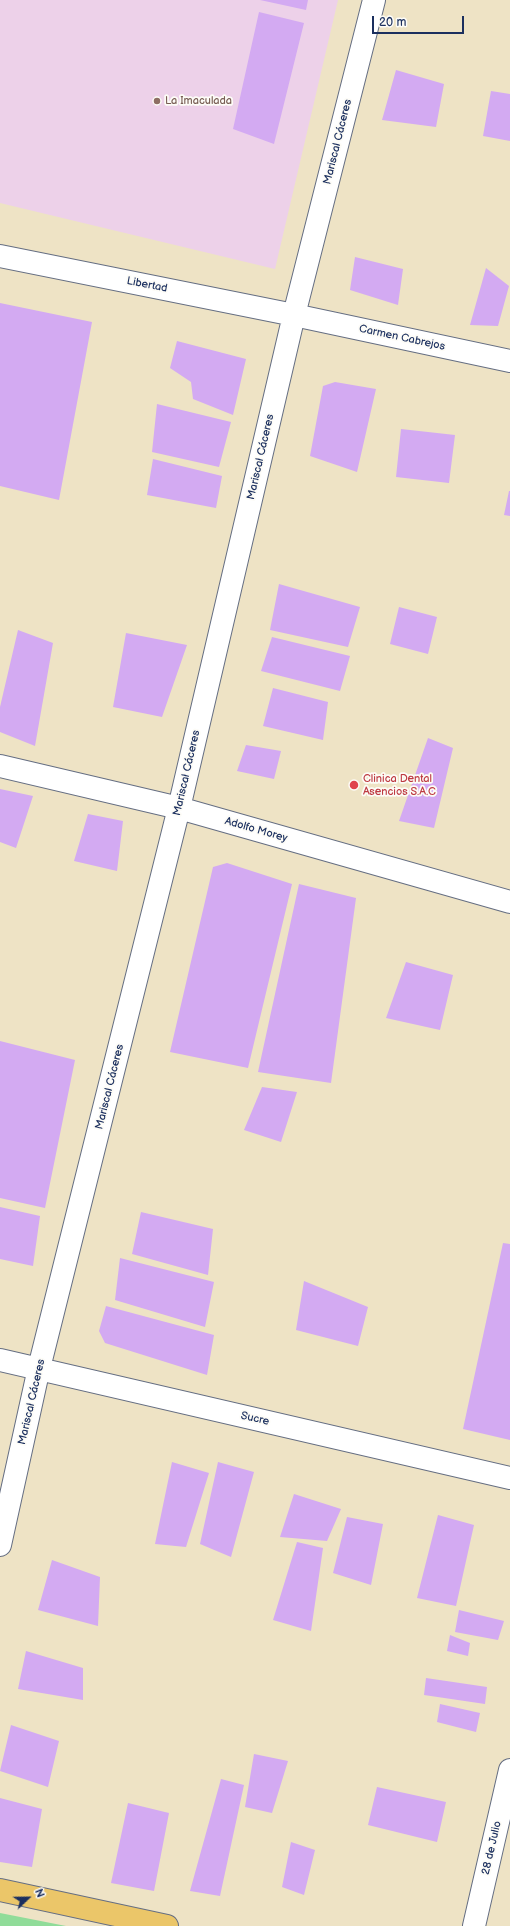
<!DOCTYPE html>
<meta charset="utf-8">
<style>
body{margin:0}
#map{position:relative;width:510px;height:1926px;overflow:hidden;background:#eee3c5;font-family:"Balsamiq Sans",sans-serif}
canvas{display:block}
.north{position:absolute;left:8px;top:1878px;width:40px;height:40px;-webkit-text-stroke:3px #fdfcf7;paint-order:stroke;rotate:68deg;font-size:11px;font-weight:700;line-height:16px;text-align:center;color:#1b2f5e}
.north::after{content:'';display:block;margin:auto;width:14px;height:18px;background:#1b2f5e;clip-path:polygon(50% 0,100% 100%,50% 72%,0 100%)}
.scale{position:absolute;left:372px;top:16px;width:92px;height:18px;box-sizing:border-box;border:2px solid #1b2f5e;border-top:0;padding-left:5px;font-size:12px;line-height:14px;white-space:nowrap;color:#1b2f5e;-webkit-text-stroke:3px #fdfcf7;paint-order:stroke}
</style>
<div id="map">
<canvas width="510" height="1926"></canvas>
<div class="north">N</div>
<div class="scale">20 m</div>
</div>
<script>
const c = document.querySelector('canvas').getContext('2d');
c.lineJoin = 'round';
function fill(path, color) {
  c.fillStyle = color;
  c.fill(path, 'evenodd');
}
function poly(rows) {
  const path = new Path2D();
  for (const r of rows) {
    path.moveTo(r[0], r[1]);
    for (let i = 2; i < r.length; i += 2) path.lineTo(r[i], r[i + 1]);
  }
  return path;
}
function stroke(path, color, width, dash) {
  c.strokeStyle = color;
  c.lineWidth = width;
  c.lineCap = dash ? 'butt' : 'round';
  c.setLineDash(dash || []);
  c.stroke(path);
}
function write(font, color, halo, rows, align = 'center') {
  c.font = font + ' "Balsamiq Sans",sans-serif';
  c.lineWidth = 3.5;
  c.setLineDash([]);
  c.textBaseline = 'middle';
  c.strokeStyle = halo;
  c.fillStyle = color;
  for (const [text, x, y, turn = 0] of rows) {
    c.save();
    c.translate(x, y);
    c.rotate((+turn || 0) * Math.PI / 180);
    c.textAlign = isNaN(turn) ? turn : align;
    if (halo) c.strokeText(text, 0, 0);
    c.fillText(text, 0, 0);
    c.restore();
  }
}
const built = poly([
 [0,0,338,0,275,269,0,203]
]);
const green = poly([
 [0,1913,66,1926,0,1926]
]);
const building = poly([
 [260,0,308,0,306,10],
 [259,12,304,23,274,144,233,129],
 [396,70,444,84,436,127,382,120],
 [491,91,510,94,510,141,483,136],
 [355,257,403,269,398,305,350,290],
 [486,268,509,286,498,326,470,325],
 [0,303,92,322,59,500,0,486],
 [177,341,246,359,233,415,193,399,191,382,170,368],
 [335,382,376,389,357,472,310,456,323,386],
 [157,404,231,422,219,467,152,452],
 [401,429,455,435,449,483,396,477],
 [153,459,222,476,216,508,147,495],
 [509,491,510,491,510,516,504,515],
 [279,584,360,607,348,647,270,630],
 [399,607,437,617,428,654,390,644],
 [18,630,53,643,35,746,0,732,0,707],
 [126,633,187,645,162,717,113,707],
 [272,637,350,656,340,691,261,671],
 [273,688,328,702,323,740,263,726],
 [428,738,453,748,434,828,399,821],
 [246,745,281,751,274,779,237,771],
 [0,789,33,796,16,848,0,842],
 [88,814,123,821,117,871,74,861],
 [227,863,292,884,248,1068,170,1052,213,867],
 [299,884,356,898,331,1083,258,1072],
 [406,962,453,975,440,1030,386,1018],
 [0,1041,75,1060,45,1208,0,1198],
 [262,1087,297,1092,281,1142,244,1130],
 [0,1207,40,1216,33,1266,0,1259],
 [141,1212,213,1229,208,1275,132,1254],
 [503,1243,510,1244,510,1440,463,1429],
 [120,1258,214,1282,205,1327,115,1300],
 [304,1281,368,1307,358,1346,296,1330],
 [106,1306,214,1335,207,1375,105,1343,99,1331],
 [172,1462,209,1473,186,1547,155,1544],
 [218,1462,254,1472,231,1557,200,1544],
 [294,1494,341,1509,327,1541,280,1537],
 [438,1515,474,1525,456,1606,417,1598],
 [347,1517,383,1524,371,1585,333,1573],
 [297,1542,323,1548,311,1631,273,1620],
 [52,1560,100,1577,98,1626,38,1610],
 [459,1610,504,1621,498,1640,455,1632],
 [450,1635,470,1643,468,1656,447,1651],
 [26,1651,83,1668,83,1700,18,1689],
 [426,1678,487,1687,485,1704,424,1695],
 [440,1704,480,1713,476,1732,437,1722],
 [11,1725,59,1741,48,1787,0,1771],
 [254,1754,288,1761,272,1813,245,1807],
 [221,1779,244,1785,220,1896,190,1891],
 [377,1787,446,1802,437,1842,368,1825],
 [0,1798,42,1809,32,1867,0,1862],
 [128,1803,169,1813,154,1891,111,1883],
 [291,1842,315,1850,304,1895,282,1887]
]);
const minor = poly([
 [0,256,294,315,510,361],
 [0,766,179,808,510,902],
 [0,1360,510,1478],
 [0,1545,39,1368,179,808,294,315,374,0],
 [474,1926,510,1770]
]);
const major = poly([
 [0,1890,167,1926]
]);
const markers = [
 [157,101,4,"#8d6e63"],
 [354,785,5,"#e0444e"]
];
const educationNames = [
 ["La Imaculada",165,101]
];
const streetNames = [
 ["Mariscal Cáceres",338,142,-76],
 ["Libertad",147,285,11],
 ["Carmen Cabrejos",402,338,12],
 ["Mariscal Cáceres",261,457,-77],
 ["Mariscal Cáceres",187,773,-77],
 ["Adolfo Morey",256,830,16],
 ["Mariscal Cáceres",110,1087,-76],
 ["Mariscal Cáceres",32,1402,-77],
 ["Sucre",255,1419,13],
 ["28 de Julio",492,1848,-77]
];
const healthNames = [
 ["Clinica Dental",363,779],
 ["Asencios S.A.C",363,792]
];
fill(built, '#edd1e9');
fill(green, '#90dc99');
fill(building, '#d3aaf2');
stroke(minor, '#656e82', 24);
stroke(major, '#656e82', 24);
stroke(minor, '#fff', 22);
stroke(major, '#ebc669', 22);
for (const [x, y, r, color] of markers) {
  const dot = new Path2D();
  dot.arc(x, y, r, 0, 2 * Math.PI);
  c.fillStyle = color;
  c.fill(dot);
  stroke(dot, '#fdfcf7', 1.5);
}
write('11px', '#785e54', '#fdfcf7', educationNames, 'left');
write('11px', '#1b2f5e', '#fdfcf7', streetNames);
write('11px', '#be3a42', '#fdfcf7', healthNames, 'left');
</script>
